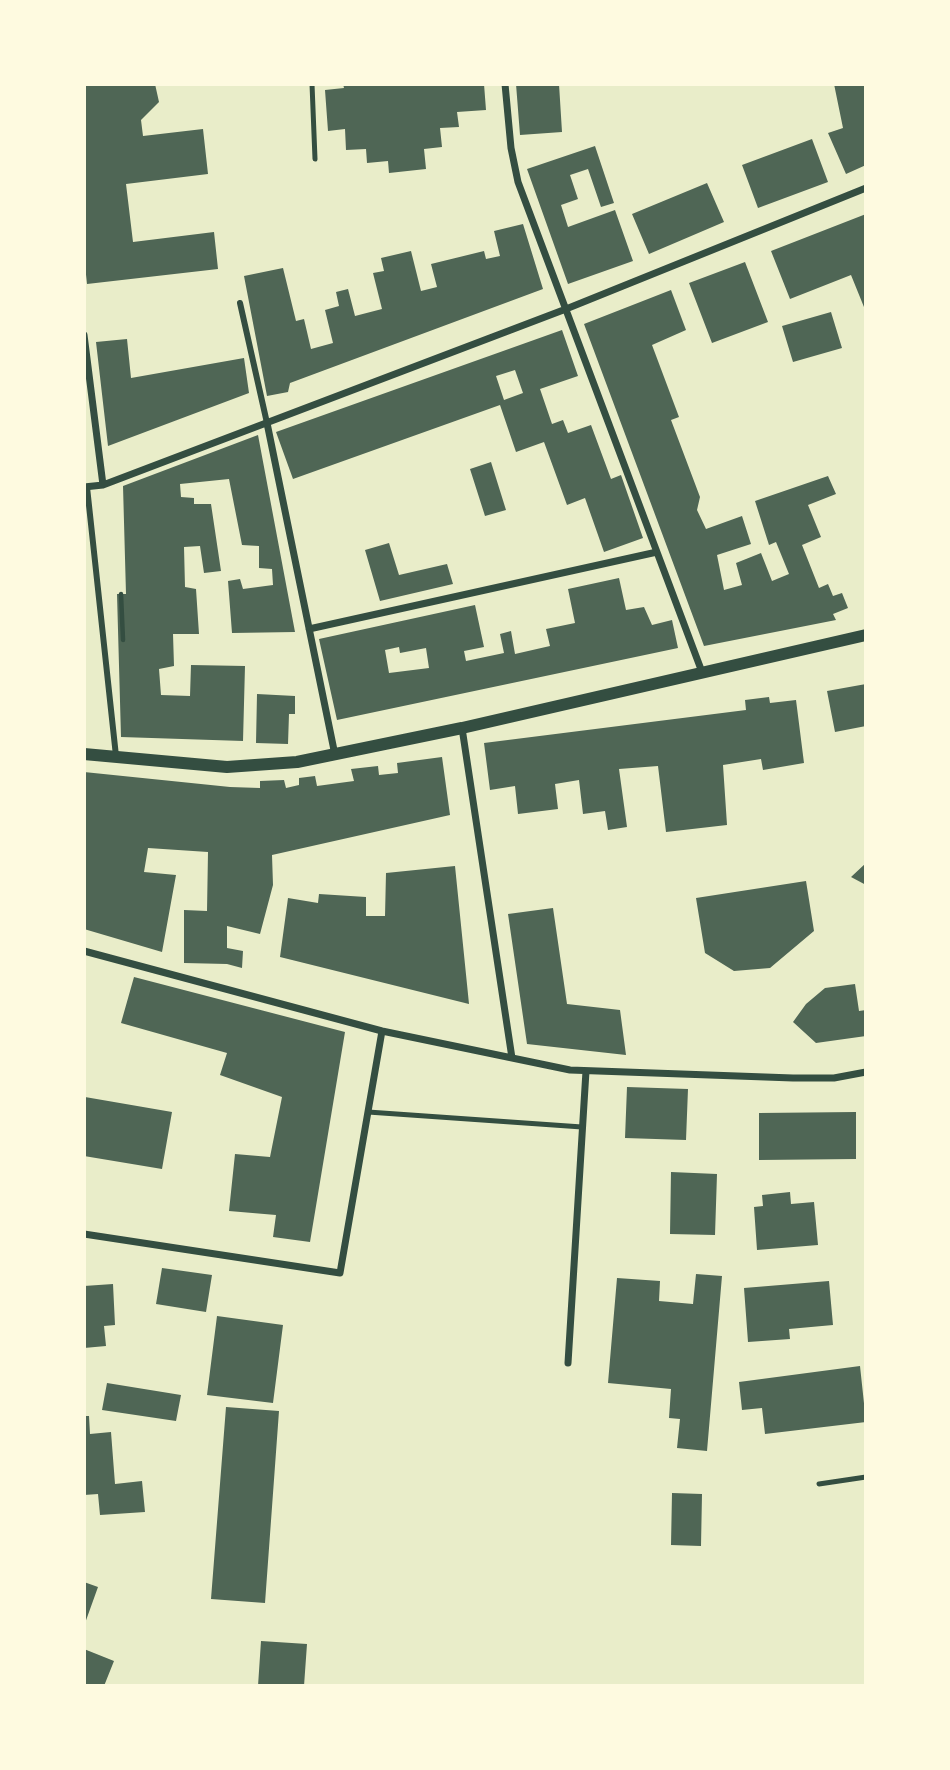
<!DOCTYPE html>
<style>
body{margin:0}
#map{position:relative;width:950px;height:1770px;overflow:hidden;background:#e9edc9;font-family:"DejaVu Sans",sans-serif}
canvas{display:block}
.frame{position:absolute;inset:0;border:86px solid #fefae0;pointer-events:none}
</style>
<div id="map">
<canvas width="950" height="1770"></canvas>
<div class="frame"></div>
</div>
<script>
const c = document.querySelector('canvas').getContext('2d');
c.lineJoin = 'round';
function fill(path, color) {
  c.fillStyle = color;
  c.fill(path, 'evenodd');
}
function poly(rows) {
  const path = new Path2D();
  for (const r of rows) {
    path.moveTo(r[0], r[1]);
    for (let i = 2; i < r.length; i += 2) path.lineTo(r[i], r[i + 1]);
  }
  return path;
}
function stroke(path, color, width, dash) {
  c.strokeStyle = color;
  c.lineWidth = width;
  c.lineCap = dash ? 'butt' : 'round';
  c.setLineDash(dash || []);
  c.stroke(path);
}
const building = poly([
 [84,84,155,84,159,102,141,120,143,136,203,129,208,174,126,184,133,242,214,232,218,269,87,284,84,256],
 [343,84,484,84,486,110,457,112,459,127,440,128,442,147,424,149,426,169,389,173,388,161,367,163,366,149,346,150,345,129,328,131,325,90,344,88],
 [516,84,559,84,562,132,520,135],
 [834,84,866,84,866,165,846,174,828,133,843,128],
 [812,139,828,182,758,208,742,165],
 [595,146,614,203,601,207,588,169,570,175,578,199,561,205,568,227,615,210,633,261,568,284,527,169],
 [707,183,724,222,649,254,632,214],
 [866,214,866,312,851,275,790,299,771,251],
 [523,224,543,289,290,383,288,392,267,396,244,276,283,268,296,321,304,319,311,349,333,343,325,310,339,306,336,292,348,289,355,316,382,309,373,273,384,271,381,258,411,251,421,291,437,287,431,264,484,251,486,259,500,256,494,231],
 [745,262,768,322,712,343,689,283],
 [671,290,686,330,652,345,679,417,671,420,700,497,697,510,706,529,742,516,751,544,717,555,724,590,742,585,736,563,761,553,772,581,789,574,776,542,769,545,755,501,828,476,836,494,808,505,821,537,802,545,819,588,828,584,833,596,842,593,848,608,833,614,836,620,704,646,584,324],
 [831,312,842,348,793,362,782,326],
 [562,330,578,376,540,389,552,424,563,420,568,433,591,425,611,479,621,475,643,538,604,552,585,498,567,505,544,442,516,452,500,405,293,479,276,432],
 [515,370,523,393,504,400,496,376],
 [127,339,131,378,244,358,249,393,108,446,96,342],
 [258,435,295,632,232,633,228,581,240,579,243,589,273,585,272,569,259,568,259,546,242,545,229,479,180,484,181,497,194,498,194,504,211,504,221,571,204,573,200,546,184,547,185,587,196,589,199,634,173,634,174,666,159,669,161,695,190,696,191,665,245,666,243,741,121,737,117,594,126,594,123,486],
 [491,462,506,510,485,516,470,469],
 [389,543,399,575,447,564,453,584,380,601,365,550],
 [619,578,626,610,644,607,652,625,672,620,678,648,337,720,319,639,475,605,484,647,464,651,466,661,504,653,500,634,511,631,515,654,550,646,546,629,575,623,568,589],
 [399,647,400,653,426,648,429,668,389,673,385,650],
 [866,684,866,726,835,732,827,691],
 [257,694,295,696,295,714,289,714,288,744,256,743],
 [769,697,770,703,796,700,804,763,763,770,761,759,723,765,727,825,666,832,658,766,619,769,627,827,608,830,605,811,583,814,579,780,555,784,558,809,518,814,515,786,490,790,484,743,746,710,745,700],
 [442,757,450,815,272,855,273,885,260,934,227,926,227,948,243,951,242,968,227,964,184,963,184,910,207,911,208,852,148,848,144,872,176,875,162,952,84,929,84,772,230,787,260,788,260,781,284,780,286,788,299,785,299,778,315,776,317,786,354,781,351,769,378,766,379,775,398,773,397,763],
 [866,863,866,885,851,877],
 [455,866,469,1004,280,957,288,898,318,903,319,894,366,897,366,916,385,916,386,873],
 [806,881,814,931,770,968,734,971,705,953,696,898],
 [553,908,567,1004,620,1010,626,1055,527,1044,508,914],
 [134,977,345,1032,310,1242,273,1237,276,1215,229,1211,235,1154,270,1157,282,1097,220,1075,227,1053,121,1023],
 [855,984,859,1011,866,1010,866,1036,816,1043,793,1022,806,1004,825,988],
 [627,1087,688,1089,686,1140,625,1138],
 [85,1097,172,1112,162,1169,84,1156],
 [856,1112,856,1159,759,1160,759,1113],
 [671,1172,717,1174,715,1235,670,1234],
 [790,1192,791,1204,814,1202,818,1245,757,1250,754,1207,763,1206,762,1195],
 [162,1268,212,1275,206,1312,156,1304],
 [696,1274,722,1276,707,1451,677,1448,680,1419,669,1418,671,1389,608,1383,617,1278,660,1281,659,1301,693,1304],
 [829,1281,833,1325,789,1329,790,1339,748,1342,744,1288],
 [113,1284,115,1325,104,1326,106,1346,84,1348,84,1286],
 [217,1316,283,1325,273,1403,207,1395],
 [860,1366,866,1422,765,1434,762,1408,742,1410,739,1382],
 [107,1383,181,1395,176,1421,102,1410],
 [226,1407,279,1411,265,1603,211,1599],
 [84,1416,89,1416,90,1434,111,1432,115,1484,142,1481,145,1512,100,1515,98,1494,84,1495],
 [672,1493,702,1494,701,1546,671,1545],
 [84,1582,98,1587,84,1626],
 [261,1641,307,1644,304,1686,258,1686],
 [84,1649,114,1661,104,1686,84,1686]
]);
const path = poly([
 [121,594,123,640]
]);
const service = poly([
 [312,84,315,159],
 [368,1112,582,1127],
 [819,1484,866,1477]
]);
const pedestrian = poly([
 [240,303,267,423],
 [87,487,116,756]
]);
const minor = poly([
 [505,84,511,148,518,182,702,672],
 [84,335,103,485],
 [267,423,335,755],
 [84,487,103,485,566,309,866,188],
 [309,629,657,552],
 [462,728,512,1058],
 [84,951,382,1031,570,1070,793,1078,834,1078,866,1072],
 [84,1234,340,1273,382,1031],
 [568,1363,586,1071]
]);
const tertiary = poly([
 [84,754,227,767,297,762,462,728,866,635]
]);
fill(building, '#4f6655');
stroke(path, '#344e41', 4.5);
stroke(service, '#344e41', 5);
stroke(pedestrian, '#344e41', 6);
stroke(minor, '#344e41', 7);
stroke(tertiary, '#344e41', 12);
</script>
